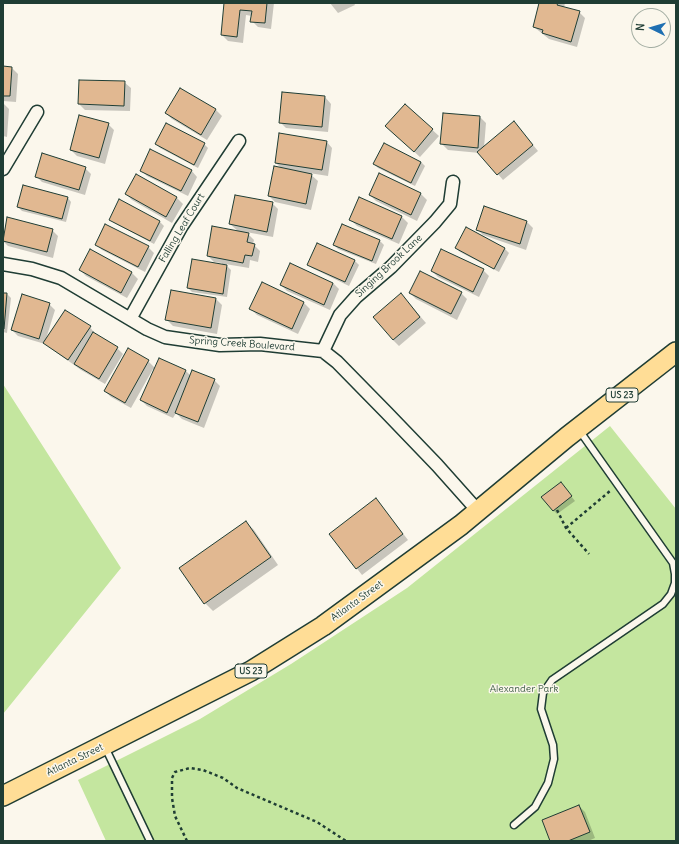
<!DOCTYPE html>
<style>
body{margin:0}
#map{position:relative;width:679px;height:844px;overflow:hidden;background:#fbf7ec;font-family:Delius,sans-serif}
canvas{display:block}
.frame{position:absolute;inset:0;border:4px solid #1f3d34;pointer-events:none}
.north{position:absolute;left:631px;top:8px;width:40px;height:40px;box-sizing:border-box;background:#fbf7ec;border:1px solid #a3ada2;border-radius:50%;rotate:275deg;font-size:11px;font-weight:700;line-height:16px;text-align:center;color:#1f3d34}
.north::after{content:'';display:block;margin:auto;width:14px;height:18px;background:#1f6fb2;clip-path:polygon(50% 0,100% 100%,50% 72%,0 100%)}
</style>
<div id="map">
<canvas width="679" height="844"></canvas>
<div class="frame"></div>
<div class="north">N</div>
</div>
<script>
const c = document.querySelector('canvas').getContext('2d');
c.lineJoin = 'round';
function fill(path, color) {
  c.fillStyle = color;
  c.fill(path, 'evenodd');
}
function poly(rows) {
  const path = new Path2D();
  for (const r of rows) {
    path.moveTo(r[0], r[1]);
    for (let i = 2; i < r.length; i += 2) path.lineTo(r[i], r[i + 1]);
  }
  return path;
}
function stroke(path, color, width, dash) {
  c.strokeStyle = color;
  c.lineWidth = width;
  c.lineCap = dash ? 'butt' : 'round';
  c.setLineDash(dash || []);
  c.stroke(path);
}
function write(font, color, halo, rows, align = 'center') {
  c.font = font + ' Delius,sans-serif';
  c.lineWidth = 3;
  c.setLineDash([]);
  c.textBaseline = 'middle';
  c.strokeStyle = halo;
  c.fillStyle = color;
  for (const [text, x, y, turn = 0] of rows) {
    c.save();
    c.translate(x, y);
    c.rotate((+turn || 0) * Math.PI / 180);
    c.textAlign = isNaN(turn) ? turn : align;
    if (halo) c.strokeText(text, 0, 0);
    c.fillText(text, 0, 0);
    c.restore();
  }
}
const green = poly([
 [3,384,121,568,3,714],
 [610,426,676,509,676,841,106,841,78,780,200,719,291,664,407,588]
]);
const shadow = poly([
 [225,3,274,3,271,29,258,27,252,21,252,16,246,15,243,43,228,41,222,35],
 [330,3,354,3,355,5,338,13],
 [540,3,565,3,564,8,579,12,585,18,577,47,549,39,534,27],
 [3,67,12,68,18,74,16,102,3,101],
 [124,82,131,88,130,111,85,110,79,104],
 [180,89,216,110,222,116,207,140,172,119,166,113],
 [283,93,325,97,331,104,328,132,286,128,280,122],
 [3,103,9,109,7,137,3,136],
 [405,105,439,136,420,157,392,132],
 [444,114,480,117,486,123,484,148,519,128,538,151,503,180,480,153,448,150,442,144],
 [108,124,114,130,105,164,77,156,71,150],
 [326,141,332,148,328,176,309,173,318,181,311,210,275,202,269,196,282,169,276,163],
 [156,144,204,144,208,148,198,168,160,148],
 [384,144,421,162,425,166,415,186,378,168,374,164],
 [85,168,91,174,85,195,42,182,36,176],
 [141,170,191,170,197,177,188,196,147,176],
 [137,175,177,198,183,204,172,223,132,200,126,194],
 [379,175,421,194,427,200,417,221,376,201,370,195],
 [68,198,71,202,66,222,22,211,18,207],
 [360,199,402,217,408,223,399,244,357,226,351,220],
 [120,201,160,222,164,226,154,244,114,223,110,219],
 [272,203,278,209,273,237,246,232,254,240,253,244,260,251,258,262,250,260,249,268,225,264,231,270,227,297,192,292,188,288,221,265,222,263,214,262,208,256,239,232,230,224],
 [484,208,527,222,533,228,526,250,483,235,477,229],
 [8,219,52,230,58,236,53,258,8,246,3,241],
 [342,225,380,241,384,245,376,264,338,249,334,245],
 [466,229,505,249,509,253,499,272,460,252,456,248],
 [96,244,148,247,154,253,145,272,102,250],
 [318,244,355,261,359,265,349,286,312,268,308,264],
 [91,250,132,273,138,279,127,298,86,276,80,270],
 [483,270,489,276,479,297,438,277,432,271],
 [263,283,304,303,310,309,298,334,257,315,251,309],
 [333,283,339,289,330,310,287,291,281,285],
 [410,293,461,293,467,299,457,320,416,299],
 [3,294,7,294,11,298,7,333,3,332],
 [216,299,222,305,217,334,173,326,167,320],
 [407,301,426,323,399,346,393,340],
 [49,304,55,310,46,339,90,327,95,334,117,348,123,354,105,384,81,370,45,344,18,336,12,330],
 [159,359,186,371,191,376,214,380,220,386,204,428,182,419,176,413,173,418,147,406,141,400,155,370,153,369,131,408,111,397,105,391,148,361,155,368],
 [564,487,575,501,557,514,553,510],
 [376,499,408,540,362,575,330,534],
 [246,522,254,530,278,565,213,611,205,603],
 [579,806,585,812,595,838,588,841,551,841]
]);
const building = poly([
 [224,3,267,3,265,23,250,22,252,11,240,10,237,37,221,35,224,3],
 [539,3,558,3,557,5,580,11,571,42,542,33,543,30,533,27,539,3],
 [3,66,12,67,10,96,3,96,3,66],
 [79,80,125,81,124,106,78,104,79,80],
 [180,88,216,109,201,135,165,113,180,88],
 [282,92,325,96,322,127,279,123,282,92],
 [405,104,433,129,414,152,385,126,405,104],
 [443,113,480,116,478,148,440,144,443,113],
 [79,115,109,123,99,158,70,150,79,115],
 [514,121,533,145,497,175,477,152,514,121],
 [166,123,205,143,194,165,155,144,166,123],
 [279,133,327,141,322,170,275,163,279,133],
 [384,143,421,162,411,183,373,164,384,143],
 [150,149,192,170,181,191,140,171,150,149],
 [42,153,86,167,79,190,35,177,42,153],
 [274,166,312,174,306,204,268,196,274,166],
 [379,173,421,193,411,215,369,195,379,173],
 [136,174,177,197,166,217,125,194,136,174],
 [23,185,68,197,62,219,17,207,23,185],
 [235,195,273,202,267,232,229,224,235,195],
 [359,197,402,216,392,239,349,220,359,197],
 [119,199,160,221,150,241,109,220,119,199],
 [484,206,527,221,520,244,476,230,484,206],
 [7,217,53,229,47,252,3,241,7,217],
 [105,224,149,246,138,267,95,245,105,224],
 [342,224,380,240,372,261,333,245,342,224],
 [212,226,249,233,247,242,255,244,252,256,245,255,243,263,207,256,212,226],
 [466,227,505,248,494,269,455,248,466,227],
 [317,243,355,260,345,282,307,265,317,243],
 [90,249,132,272,121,293,79,270,90,249],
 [441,249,484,269,473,292,431,271,441,249],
 [192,259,227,265,223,294,187,288,192,259],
 [290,263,333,283,324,305,280,285,290,263],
 [420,271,462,292,451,314,409,293,420,271],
 [262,282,304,302,292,329,249,309,262,282],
 [171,290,216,298,211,328,165,320,171,290],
 [3,293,7,293,4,329,3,329,3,293],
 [401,293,420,317,393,340,373,317,401,293],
 [22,294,50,303,39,339,11,330,22,294],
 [65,310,91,326,68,360,43,343,65,310],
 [93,332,118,347,99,379,74,364,93,332],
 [128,348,149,360,125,403,104,391,128,348],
 [159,358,186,370,167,413,140,400,159,358],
 [192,370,215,379,198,422,175,413,192,370],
 [561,482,572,496,553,511,541,497,561,482],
 [376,498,403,534,356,569,329,534,376,498],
 [246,521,271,557,204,604,179,568,246,521],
 [579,805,590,832,568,841,550,841,542,820,579,805]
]);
const path = poly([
 [557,510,566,528,589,554],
 [566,528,610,491],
 [187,841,175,816,172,798,172,778,175,772,190,768,203,770,223,778,237,788,317,822,346,841]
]);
const lane = poly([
 [105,747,150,841],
 [514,825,535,807,548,783,554,759,553,745,541,709,543,693,552,680,663,604,671,594,675,583,675,574,673,563,579,430]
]);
const street = poly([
 [3,169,37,112],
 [3,264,32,269,61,278,147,329,165,337,220,345,260,344,323,351,337,362,387,413,437,465,478,511],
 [130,319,181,227,239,141],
 [323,351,340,315,356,297,391,267,435,222,450,204,453,182]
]);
const primary = poly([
 [3,796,251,671,323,626,461,525,567,437,676,352]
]);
const shields = [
 [622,395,32],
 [251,671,32]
];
const shieldNames = [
 ["US 23",622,395],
 ["US 23",251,671]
];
const streetNames = [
 ["Falling Leaf Court",182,228,-59],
 ["Singing Brook Lane",389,266,-43],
 ["Spring Creek Boulevard",242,344,4],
 ["Atlanta Street",357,601,-36],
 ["Atlanta Street",75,760,-26]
];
const parkNames = [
 ["Alexander Park",524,689]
];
fill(green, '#c4e69f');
fill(shadow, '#0003');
fill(building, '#e1b891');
stroke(building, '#1f3d34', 1);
stroke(lane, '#1f3d34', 9);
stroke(street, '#1f3d34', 15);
stroke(primary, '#1f3d34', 22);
stroke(path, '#1f3d34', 2.5, [3, 3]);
stroke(lane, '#fbf7ec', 6);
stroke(street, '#fbf7ec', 12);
stroke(primary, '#ffdd96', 19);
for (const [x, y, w] of shields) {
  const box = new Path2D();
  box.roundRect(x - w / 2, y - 7, w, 14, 3);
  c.fillStyle = '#fbf7ec';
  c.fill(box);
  stroke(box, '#1f3d34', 1);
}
write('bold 9px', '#1f3d34', null, shieldNames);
write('10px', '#1f3d34', '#fbf7ec', streetNames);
write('10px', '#405f49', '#fbf7ec', parkNames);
</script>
